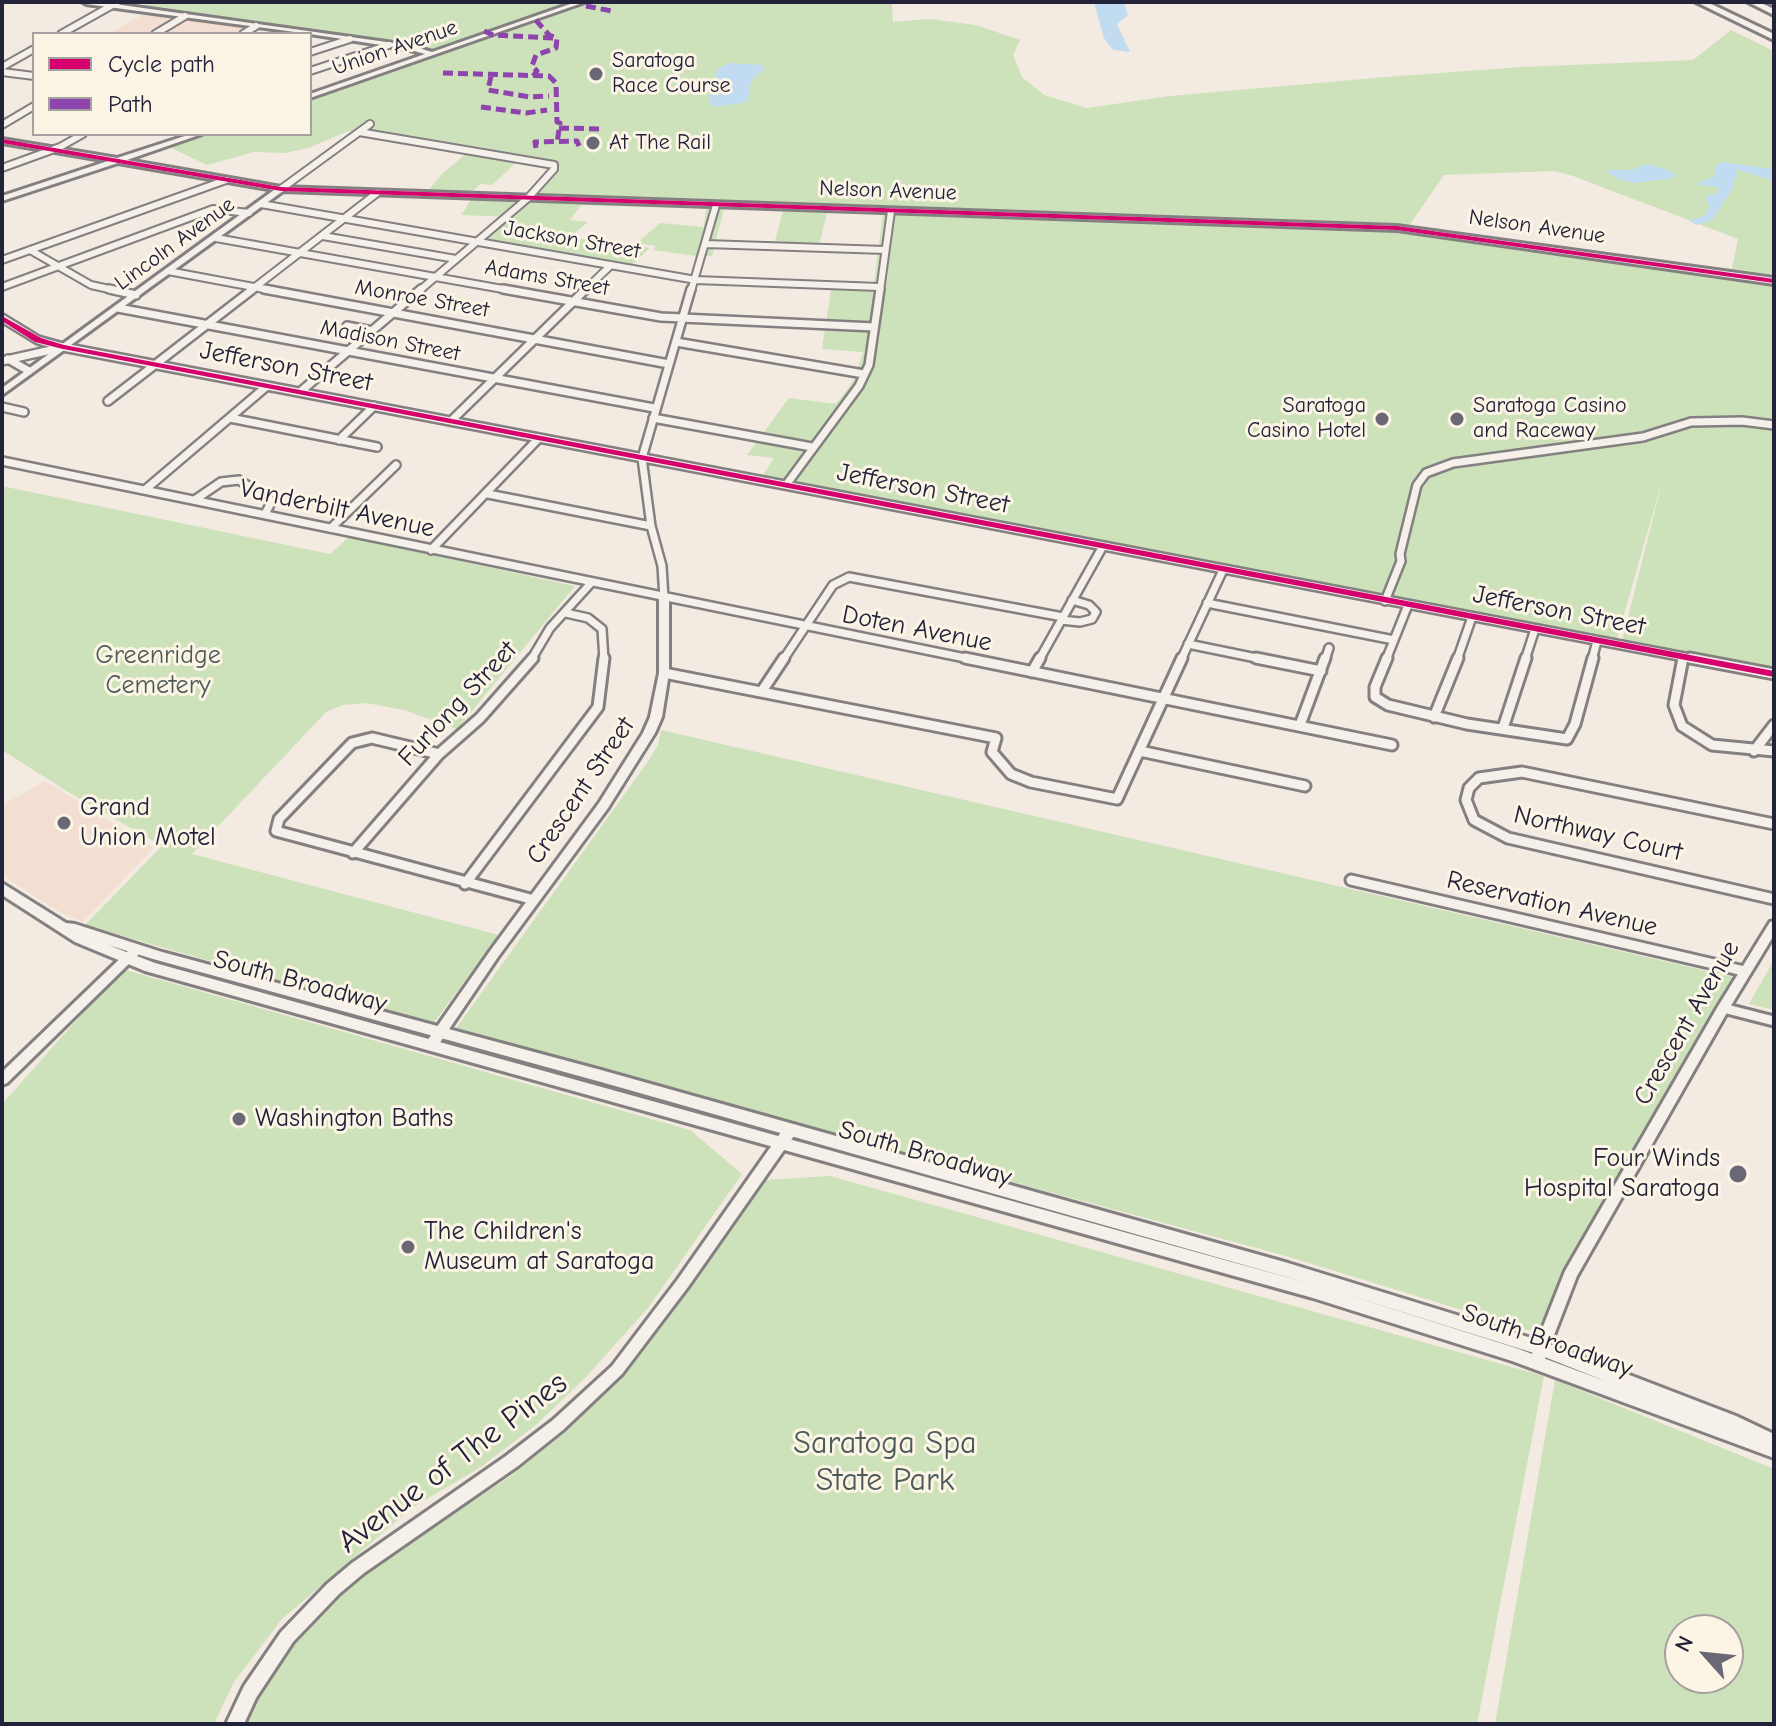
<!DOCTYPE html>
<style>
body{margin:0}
#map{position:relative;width:1776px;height:1726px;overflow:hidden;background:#f3eae1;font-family:"Comic Neue",sans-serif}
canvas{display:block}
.frame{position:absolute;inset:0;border:4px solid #22223b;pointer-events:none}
.legend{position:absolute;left:32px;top:32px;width:280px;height:104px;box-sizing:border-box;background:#fcf5e5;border:2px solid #a5a1a1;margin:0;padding:10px 14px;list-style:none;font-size:24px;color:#22223b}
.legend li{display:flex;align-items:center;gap:16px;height:40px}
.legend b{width:40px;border:2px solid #a5a1a1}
.north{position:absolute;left:1664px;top:1614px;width:80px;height:80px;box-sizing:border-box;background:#fcf5e5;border:2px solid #a5a1a1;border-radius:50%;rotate:297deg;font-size:22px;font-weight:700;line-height:32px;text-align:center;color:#22223b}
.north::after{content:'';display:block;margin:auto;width:28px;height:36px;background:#6b6875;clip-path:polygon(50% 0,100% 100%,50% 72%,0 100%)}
</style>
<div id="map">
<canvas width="1776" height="1726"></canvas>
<div class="frame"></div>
<ul class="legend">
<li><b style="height:10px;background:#d6006c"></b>Cycle path</li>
<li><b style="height:10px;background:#8e44ad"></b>Path</li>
</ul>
<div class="north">N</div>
</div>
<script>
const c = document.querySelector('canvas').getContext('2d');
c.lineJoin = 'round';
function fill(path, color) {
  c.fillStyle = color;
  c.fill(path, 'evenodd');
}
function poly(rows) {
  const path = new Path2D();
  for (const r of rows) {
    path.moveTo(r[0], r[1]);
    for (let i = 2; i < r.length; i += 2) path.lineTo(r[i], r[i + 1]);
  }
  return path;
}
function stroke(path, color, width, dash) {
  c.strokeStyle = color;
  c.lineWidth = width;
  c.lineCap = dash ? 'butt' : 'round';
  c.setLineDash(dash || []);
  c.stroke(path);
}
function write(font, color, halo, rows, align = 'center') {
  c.font = font + ' "Comic Neue",sans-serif';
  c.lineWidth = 6;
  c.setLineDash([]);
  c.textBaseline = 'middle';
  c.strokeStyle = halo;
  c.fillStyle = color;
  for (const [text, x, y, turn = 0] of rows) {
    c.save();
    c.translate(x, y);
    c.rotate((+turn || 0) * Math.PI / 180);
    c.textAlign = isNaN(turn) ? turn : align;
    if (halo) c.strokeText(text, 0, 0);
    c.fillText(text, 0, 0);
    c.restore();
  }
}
const built = poly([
 [146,13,177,18,150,34,109,34],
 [186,19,246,27,247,27,239,34,160,34],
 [45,781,153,848,83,922,61,913,2,875,2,805]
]);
const green = poly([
 [149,2,892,2,893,22,930,19,976,25,1020,40,1013,55,1022,77,1044,95,1087,108,1170,96,1386,77,1521,67,1693,60,1731,30,1774,51,1774,275,1732,269,1738,239,1573,176,1554,171,1444,175,1409,226,1349,223,1350,228,1420,230,1774,282,1774,670,1622,641,1663,478,1616,642,762,477,774,458,747,455,789,398,836,404,854,380,863,352,822,349,832,283,874,283,883,212,827,213,819,245,774,244,783,211,724,209,712,256,696,256,653,250,656,246,637,243,660,223,704,227,706,209,581,205,570,220,588,222,570,237,650,248,631,266,483,240,512,217,461,215,471,200,519,201,547,171,545,164,519,160,492,185,480,184,471,193,427,192,442,174,468,152,349,131,308,148,285,153,254,152,207,165,167,146,203,134,310,134,310,97,441,51,140,8],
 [2,486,330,554,349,537,575,586,457,729,404,710,366,703,343,705,326,712,192,854,499,935,432,1025,85,925,162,846,65,790,2,750],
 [661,730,869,778,1733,977,1569,1270,1540,1334,1286,1256,454,1031,647,763,658,745],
 [1774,959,1774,1010,1749,1004,1770,967],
 [122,969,690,1130,742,1174,648,1308,585,1378,537,1424,481,1467,413,1507,282,1619,234,1682,214,1724,2,1724,2,1104],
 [830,1176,1544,1376,1477,1724,240,1724,245,1709,312,1616,380,1560,511,1476,600,1396,665,1322,765,1180],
 [1555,1380,1774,1469,1774,1724,1495,1724],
 [1680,1630,1728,1630,1728,1678,1680,1678]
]);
const water = poly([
 [1094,2,1124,3,1128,15,1117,24,1130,52,1113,50,1104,38],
 [730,63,762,65,764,69,751,81,748,102,715,107,709,103,709,95,718,68],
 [1722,162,1774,169,1774,181,1735,169,1738,176,1733,180,1734,186,1713,219,1697,225,1689,221,1704,216,1710,207,1706,199,1709,194,1716,194,1720,188,1695,184,1714,177,1716,166],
 [1647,164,1666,169,1675,175,1674,178,1635,183,1617,179,1605,170,1631,170]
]);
const streetFar2 = poly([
 [61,34,118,2],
 [155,34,185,16],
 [243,34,256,26],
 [310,52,350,39],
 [2,67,34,49],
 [310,71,389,45],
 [2,72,34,76],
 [2,125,34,106],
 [359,132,554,165,554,169,528,198,419,291],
 [2,168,60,147,83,134],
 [281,189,370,124],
 [261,204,696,280,879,287],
 [323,236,456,259],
 [216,238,514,291],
 [706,244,885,250],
 [30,250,91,285,118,291],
 [2,260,226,180],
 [168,271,275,291],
 [2,287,213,209,249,213],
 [250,291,377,193],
 [584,291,611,265],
 [691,291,716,205],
 [880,291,891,211]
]);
const streetFar1 = poly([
 [109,289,136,295],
 [264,289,669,364],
 [503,289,661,317,874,327],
 [118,308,654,408],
 [2,318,38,340,63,347,1700,660],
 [347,326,372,331],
 [676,342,864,374],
 [8,359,29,371],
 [2,361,60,348],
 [300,392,421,289],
 [108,401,253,289],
 [2,407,24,412],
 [230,418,377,447],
 [653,418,812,447],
 [451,421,586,289],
 [339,440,374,406],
 [2,461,975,660],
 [786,485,859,386,869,365,880,289],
 [146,489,267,386],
 [488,494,651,526],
 [196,499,221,482,239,480,272,501,265,514],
 [331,528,396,465],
 [431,550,539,438],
 [664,598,662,566,651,526,642,458,691,289],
 [1385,601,1401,561,1400,554,1417,485,1426,473,1453,463,1643,437,1691,422,1742,421,1774,425],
 [1207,603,1394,640],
 [566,613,588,618,602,629,604,660],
 [1061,620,1080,622,1092,619,1096,612,1089,605,1072,600],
 [1188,644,1266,660],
 [531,660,550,628,591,583],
 [783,660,833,585,849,577,1063,617],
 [1039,660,1103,546],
 [1181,660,1223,570],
 [1325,660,1329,648],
 [1386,660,1408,605],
 [1457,660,1472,617],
 [1525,660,1535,629],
 [1592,660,1597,641]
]);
const street = poly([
 [965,658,1392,745],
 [1256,658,1321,671],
 [1387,658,1375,687,1375,697,1388,705,1467,724,1567,739,1575,724,1593,658],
 [1683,658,1674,705,1682,726,1712,745,1774,751],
 [1690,658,1774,674],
 [1032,672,1040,658],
 [664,673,996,738,992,752,1011,774,1031,782,1117,799,1182,658],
 [762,691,784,658],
 [1434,717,1458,658],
 [1300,725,1325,658],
 [1503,728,1526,658],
 [1140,751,1305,786],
 [1754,751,1774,725],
 [439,754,372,738,352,743,279,819,276,831,534,900],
 [1774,824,1522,772,1479,778,1469,788,1466,800,1474,820,1508,838,1774,899],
 [353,853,439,754,480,718,533,658],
 [1351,880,1744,971],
 [465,884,598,707,604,658],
 [1723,1008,1774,1021]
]);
const secondary = poly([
 [83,2,100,2,408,45,432,52,576,2,585,2,310,98,310,94,425,54,407,49,310,34,86,4,83,2],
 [191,134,202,134,127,160,281,187,1397,226,1774,278,1774,284,1397,230,283,191,2,395,2,388,274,190,118,163,2,201,2,196,108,161,2,143,2,139,117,158,191,134],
 [664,595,669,598,669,673,662,717,655,733,608,808,498,957,437,1047,427,1047,425,1044,427,1041,490,951,599,803,643,733,650,717,659,673,659,598,664,595],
 [1774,921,1774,935,1729,1009,1577,1276,1542,1366,1537,1368,1532,1366,1529,1362,1565,1271,1717,1008,1770,922,1774,921],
 [134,948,138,949,140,952,138,955,7,1083,2,1085,2,1072,130,949,134,948],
 [791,1124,796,1125,798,1129,796,1133,688,1287,622,1374,563,1430,518,1466,364,1573,339,1594,293,1642,256,1698,244,1724,226,1724,244,1686,281,1632,327,1584,352,1563,506,1456,553,1420,612,1366,678,1279,786,1125,791,1124]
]);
const primary = poly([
 [2,883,66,923,75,924,162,952,601,1070,1288,1263,1541,1341,1736,1416,1774,1434,1774,1458,1512,1361,1313,1298,145,971,75,942,2,895,2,883],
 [108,945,153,959,601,1082,1311,1284,155,963,108,945],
 [1335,1291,1537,1354,1608,1382,1516,1348,1335,1291]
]);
const highway = poly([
 [1696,2,1707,2,1774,34,1774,40,1696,2],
 [1748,2,1759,2,1774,9,1774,15,1748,2]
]);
const quiet = poly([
 [586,6,612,11],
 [484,31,493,35,555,38],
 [443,73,549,76,556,83,557,122,560,123,557,143],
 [491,76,488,90,530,97,549,96],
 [533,76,537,71,532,66,536,55,556,48,557,38,549,35,534,18],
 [481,107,526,113,547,110],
 [559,128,600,129],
 [536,148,535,142,577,141,579,146]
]);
const cycleway = poly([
 [2,139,281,187,1397,226,1774,279,1774,283,1397,230,281,191,2,143,2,139],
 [2,316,41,338,64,345,1774,671,1774,677,63,349,35,342,2,321,2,316]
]);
const markers = [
 [596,74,8,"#6b6875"],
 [593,143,8,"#6b6875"],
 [1382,419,8,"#6b6875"],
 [1457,419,8,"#6b6875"],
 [64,823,8,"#6b6875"],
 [239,1119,8,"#6b6875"],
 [1738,1174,10,"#6b6875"],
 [408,1247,8,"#6b6875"]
];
const farStreetnames = [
 ["Union Avenue",395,48,-19],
 ["Nelson Avenue",888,191,2],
 ["Nelson Avenue",1537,227,8],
 ["Jackson Street",572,240,10],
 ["Lincoln Avenue",175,244,-36],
 ["Adams Street",547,278,10],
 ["Monroe Street",422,299,10],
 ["Madison Street",390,341,11]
];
const farPoinames = [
 ["Saratoga",612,61],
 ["Race Course",612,86],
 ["At The Rail",609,143],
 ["Saratoga",1366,406,"right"],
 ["Casino Hotel",1366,431,"right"],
 ["Saratoga Casino",1473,406],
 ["and Raceway",1473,431]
];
const streetNames = [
 ["Jefferson Street",286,367,11],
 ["Jefferson Street",923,489,11],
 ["Vanderbilt Avenue",337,509,12],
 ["Jefferson Street",1559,611,11],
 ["Doten Avenue",917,629,11],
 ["Furlong Street",458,704,-47],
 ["Crescent Street",581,791,-56],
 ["Northway Court",1598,834,13],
 ["Reservation Avenue",1552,904,13],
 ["South Broadway",300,982,15],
 ["Crescent Avenue",1687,1023,-60],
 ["South Broadway",925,1154,16],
 ["South Broadway",1547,1341,19]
];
const parkNames = [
 ["Greenridge",158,656],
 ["Cemetery",158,686]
];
const poiNames = [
 ["Grand",80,808],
 ["Union Motel",80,838],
 ["Washington Baths",255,1119],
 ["Four Winds",1720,1159,"right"],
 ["Hospital Saratoga",1720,1189,"right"],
 ["The Children's",424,1232],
 ["Museum at Saratoga",424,1262]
];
const nearParknames = [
 ["Saratoga Spa",885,1444],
 ["State Park",885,1481]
];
const nearStreetnames = [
 ["Avenue of The Pines",453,1463,-37]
];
fill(built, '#f2dfd2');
fill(green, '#cde2ba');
fill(water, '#c1dbf0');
stroke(streetFar2, '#848081', 10);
stroke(streetFar1, '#848081', 12);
stroke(street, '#848081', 15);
stroke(secondary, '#848081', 6);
stroke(primary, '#848081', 6);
stroke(highway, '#848081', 6);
stroke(streetFar2, '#f5f1ea', 6);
stroke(streetFar1, '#f5f1ea', 7);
stroke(street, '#f5f1ea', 9);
fill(secondary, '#f5f1ea');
fill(primary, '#f5f1ea');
fill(highway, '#f5f1ea');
stroke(quiet, '#8e44ad', 5, [10, 5]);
fill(cycleway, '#d6006c');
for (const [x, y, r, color] of markers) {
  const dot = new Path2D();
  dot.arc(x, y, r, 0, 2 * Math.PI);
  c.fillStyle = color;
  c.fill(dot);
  stroke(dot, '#fcf5e5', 3);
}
write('22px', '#22223b', '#fcf5e5', farStreetnames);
write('22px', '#22223b', '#fcf5e5', farPoinames, 'left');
write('26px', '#22223b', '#fcf5e5', streetNames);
write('26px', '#4c5a58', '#fcf5e5', parkNames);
write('26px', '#22223b', '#fcf5e5', poiNames, 'left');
write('32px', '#4c5a58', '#fcf5e5', nearParknames);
write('32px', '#22223b', '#fcf5e5', nearStreetnames);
</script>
